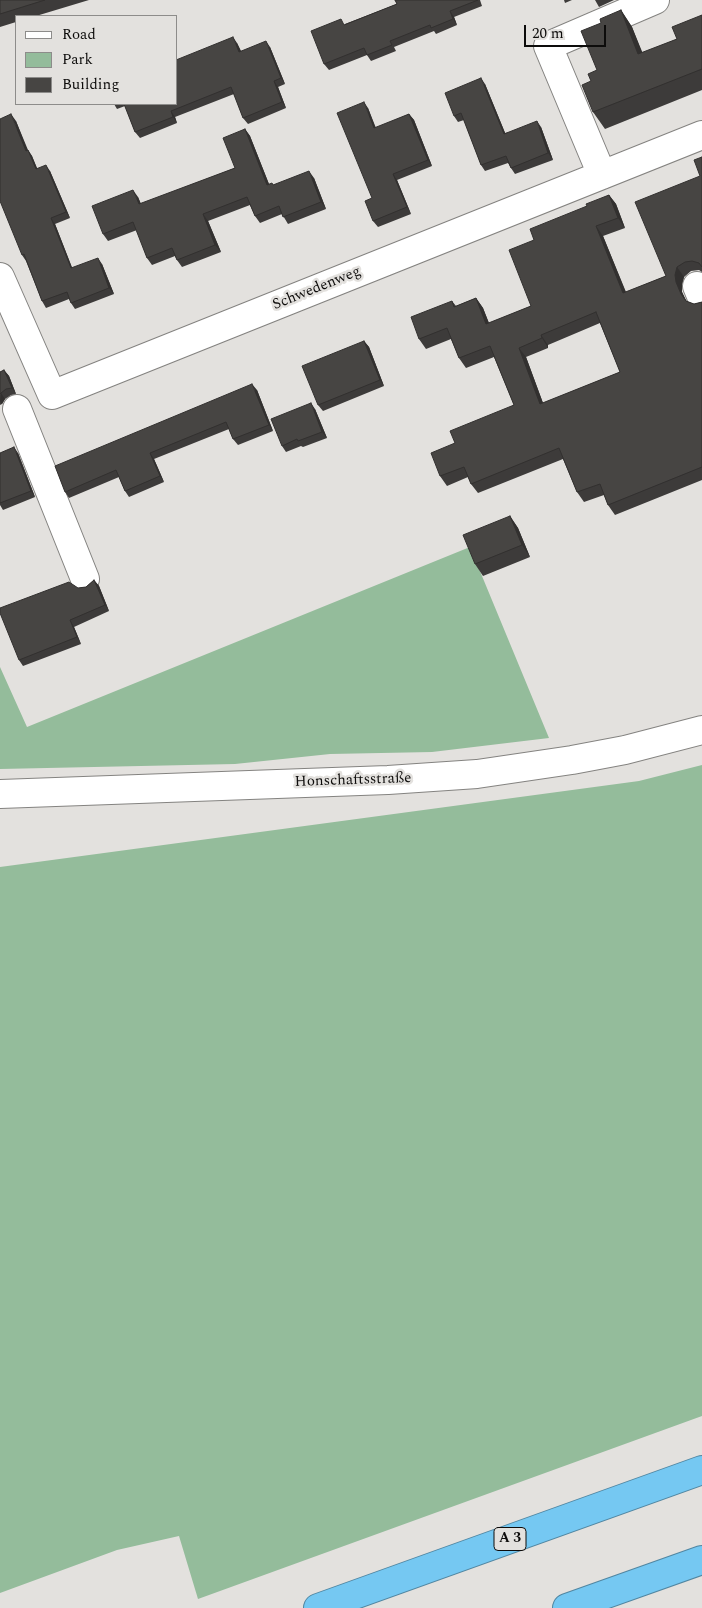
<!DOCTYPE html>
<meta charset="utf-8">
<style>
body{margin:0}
#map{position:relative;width:702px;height:1608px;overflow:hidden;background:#e3e1de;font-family:Spectral,serif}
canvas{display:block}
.legend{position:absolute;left:15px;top:15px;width:162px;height:90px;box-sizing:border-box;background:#e3e1de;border:1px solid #8d8c8a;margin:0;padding:6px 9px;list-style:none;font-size:15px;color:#0d0c0b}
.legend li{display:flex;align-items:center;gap:10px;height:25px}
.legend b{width:25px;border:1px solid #8d8c8a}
.scale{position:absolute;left:524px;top:25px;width:82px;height:22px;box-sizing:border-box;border:2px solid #0d0c0b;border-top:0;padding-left:6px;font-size:15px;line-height:18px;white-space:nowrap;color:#0d0c0b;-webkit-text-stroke:4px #e3e1de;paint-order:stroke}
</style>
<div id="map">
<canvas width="702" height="1608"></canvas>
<ul class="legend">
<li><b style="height:6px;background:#fff"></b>Road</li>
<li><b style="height:14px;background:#94bc9b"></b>Park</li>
<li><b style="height:14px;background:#474543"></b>Building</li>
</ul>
<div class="scale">20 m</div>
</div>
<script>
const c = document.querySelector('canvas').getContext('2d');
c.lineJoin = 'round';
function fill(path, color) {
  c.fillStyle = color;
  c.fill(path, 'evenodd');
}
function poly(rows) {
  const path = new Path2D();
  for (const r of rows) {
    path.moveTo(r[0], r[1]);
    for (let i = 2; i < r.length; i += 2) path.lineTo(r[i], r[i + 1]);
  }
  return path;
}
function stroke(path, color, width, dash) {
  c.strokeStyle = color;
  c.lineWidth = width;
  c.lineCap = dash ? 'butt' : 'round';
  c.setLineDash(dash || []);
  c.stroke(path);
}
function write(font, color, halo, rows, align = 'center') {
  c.font = font + ' Spectral,serif';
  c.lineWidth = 5;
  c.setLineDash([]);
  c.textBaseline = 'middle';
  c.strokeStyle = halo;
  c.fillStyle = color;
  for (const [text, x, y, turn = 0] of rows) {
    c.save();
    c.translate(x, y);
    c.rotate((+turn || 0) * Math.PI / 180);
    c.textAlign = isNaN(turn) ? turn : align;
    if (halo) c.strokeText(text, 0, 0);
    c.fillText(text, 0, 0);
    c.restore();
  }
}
const green = poly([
 [470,547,549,738,432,752,330,754,235,764,0,769,0,667,27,727],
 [702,765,702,1416,198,1599,179,1536,117,1550,0,1593,0,867,639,781]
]);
const minor = poly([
 [602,175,548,46,655,0],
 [0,277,52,395,702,135],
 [697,286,702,298],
 [17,409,85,579],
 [0,794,388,780,477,774,572,760,625,750,702,730]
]);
const highway = poly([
 [318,1608,702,1470],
 [567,1608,702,1560]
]);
const wall = poly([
 [0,0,89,0,36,16,16,16,16,22,0,27],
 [395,0,480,0,482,6,454,17,457,25,436,34,434,31,394,47,396,51,371,61,367,55,329,70,324,64,345,24,397,4],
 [564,0,572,0,565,3],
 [595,0,614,0,599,7],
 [621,10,632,27,642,53,677,39,702,15,702,90,605,129,593,112,591,81,597,70,601,23],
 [237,43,241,51,270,47,285,84,278,87,286,108,248,124,243,118,234,94,175,117,177,123,140,138,135,132,125,106,117,109,114,104,176,104],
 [485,84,505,133,541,127,553,160,515,174,511,168,508,163,485,171,481,165,464,120,458,122,454,116],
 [368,108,376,128,409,114,414,120,432,166,397,180,411,214,378,227,373,221],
 [16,121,28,150,32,156,37,169,50,171,70,218,55,224,72,268,102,264,114,294,75,309,71,303,69,299,46,308,42,301,26,261,22,255],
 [245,129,250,136,269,184,273,185,314,178,326,209,288,224,282,214,260,223,255,216,250,205,208,221,221,252,182,267,177,260,175,256,152,265,147,258,137,230,108,241,103,234,138,197,141,204,235,168],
 [702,157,702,272,699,270,691,271,684,277,682,284,682,292,686,301,694,304,702,302,702,480,615,515,608,505,604,495,584,502,577,492,563,459,478,493,471,484,468,477,447,486,440,476,455,443,514,405,494,357,466,368,459,358,451,339,426,349,419,339,452,301,456,306,476,298,483,308,489,323,531,306,534,240,587,206,609,195,616,204,625,228,603,236,626,292,666,276,700,176],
 [600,323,620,372,543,403,526,357,548,348,548,345],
 [364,341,369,347,384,386,323,411,318,405],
 [4,370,9,376,16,394,11,395,5,399,2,404,0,405,0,372],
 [257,390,273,431,238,445,233,439,229,429,154,459,164,482,129,497,125,491,119,477,69,498,65,492],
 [315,409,327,438,303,447,301,446,286,452,282,446],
 [0,453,18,453,35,497,3,510,0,505],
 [510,516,518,528,530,557,483,576,475,564],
 [94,580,99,586,109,611,74,627,81,644,23,666,19,660,78,588,86,587]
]);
const shadedWall = poly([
 [621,10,632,27,650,71,638,54],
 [450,11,454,17,457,25,453,19],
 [233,37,237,43,244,58,239,52],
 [266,41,270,47,285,84,281,78],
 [481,78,485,84,508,140,504,134],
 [274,81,278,87,286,108,282,102],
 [364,102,368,108,378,135,374,128],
 [171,111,175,117,177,123,173,117],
 [11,114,16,121,30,157,26,151],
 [409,114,414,120,432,166,428,160],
 [537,121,541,127,553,160,548,153],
 [245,129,250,136,272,192,267,185],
 [28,150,32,156,40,175,36,169],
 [46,165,50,171,70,218,66,212],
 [309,171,314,178,326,209,321,202],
 [393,174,397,180,411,214,407,207],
 [133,190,138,197,144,212,139,204],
 [609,195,616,204,625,228,618,218],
 [203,214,208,221,221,252,215,245],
 [51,218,55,224,75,275,71,268],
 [596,226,603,236,630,303,623,293],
 [98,258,102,264,114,294,109,288],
 [677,267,684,277,682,284,682,292,688,304,681,294,676,282,675,275],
 [476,298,483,308,493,334,486,324],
 [541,335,548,345,548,348,542,338],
 [364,341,369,347,384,386,380,380],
 [519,348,526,357,547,414,540,404],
 [4,370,9,376,16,394,12,388],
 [252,384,257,390,273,431,269,425],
 [1,393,5,399,2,404,0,401],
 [311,403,315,409,327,438,322,432],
 [14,447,18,453,35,497,31,491],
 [150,453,154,459,164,482,160,476],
 [510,516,518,528,530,557,522,545],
 [94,580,99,586,109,611,105,605],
 [70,620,74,627,81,644,77,637]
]);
const building = poly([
 [0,0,45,0,0,14,0,0],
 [395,0,478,0,450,11,453,19,431,28,430,25,390,41,392,45,367,55,364,48,324,64,311,31,341,19,344,25,397,4,395,0],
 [621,10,638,54,677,39,672,27,702,15,702,69,593,112,582,85,591,81,588,74,597,70,581,31,601,23,600,19,621,10],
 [233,37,239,52,266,41,281,78,274,81,282,102,243,118,231,87,171,111,173,117,135,132,124,104,176,104,176,60,233,37],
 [481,78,504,134,537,121,548,153,511,168,506,156,481,165,461,113,454,116,445,93,481,78],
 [364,102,374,128,409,114,428,160,393,174,407,207,373,221,365,201,372,198,337,113,364,102],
 [11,114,26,151,28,150,36,169,46,165,66,212,51,218,71,268,98,258,109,288,71,303,67,292,42,301,24,254,22,255,0,201,0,119,11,114],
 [245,129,267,185,272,183,273,185,309,171,321,202,283,217,279,206,255,216,247,197,203,214,215,245,177,260,172,248,147,258,133,222,103,234,92,206,133,190,139,204,235,168,223,138,245,129],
 [702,157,702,267,699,263,692,261,685,262,677,267,675,275,676,282,681,294,686,301,694,304,702,302,702,467,608,505,600,484,577,492,559,448,471,484,464,467,440,476,431,453,455,443,450,431,514,405,490,346,459,358,447,328,419,339,411,317,452,301,454,307,476,298,486,324,531,306,509,250,534,240,530,229,587,206,586,204,609,195,618,218,596,226,623,293,666,276,635,202,700,176,694,160,702,157],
 [596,312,620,372,540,404,519,348,542,338,541,335,596,312],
 [364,341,380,380,318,405,302,366,364,341],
 [4,370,12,388,6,389,1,393,0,394,0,372,4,370],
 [252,384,269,425,233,439,226,422,150,453,160,476,125,491,116,470,65,492,55,466,252,384],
 [311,403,322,432,298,441,297,439,282,446,271,419,311,403],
 [14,447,31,491,0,503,0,453,14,447],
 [510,516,522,545,475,564,463,535,510,516],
 [94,580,105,605,70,620,77,637,19,660,0,613,0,608,69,582,78,588,86,587,94,580]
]);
const shields = [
 [510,1539,32]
];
const shieldNames = [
 ["A 3",510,1539]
];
const streetNames = [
 ["Schwedenweg",317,289,-22],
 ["Honschaftsstraße",353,781,-2]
];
fill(green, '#94bc9b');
stroke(minor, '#848380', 30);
stroke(highway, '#5186a1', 30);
stroke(minor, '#fff', 28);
stroke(highway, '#75c8f2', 28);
fill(wall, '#3d3b3a');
fill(shadedWall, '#32302f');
fill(building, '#474543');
stroke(building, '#32302f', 1);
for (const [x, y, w] of shields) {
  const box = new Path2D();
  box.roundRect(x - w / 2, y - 11.5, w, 23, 4);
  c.fillStyle = '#e3e1de';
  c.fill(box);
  stroke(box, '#0d0c0b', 1);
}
write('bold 14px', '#0d0c0b', null, shieldNames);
write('15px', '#0d0c0b', '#e3e1de', streetNames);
</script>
